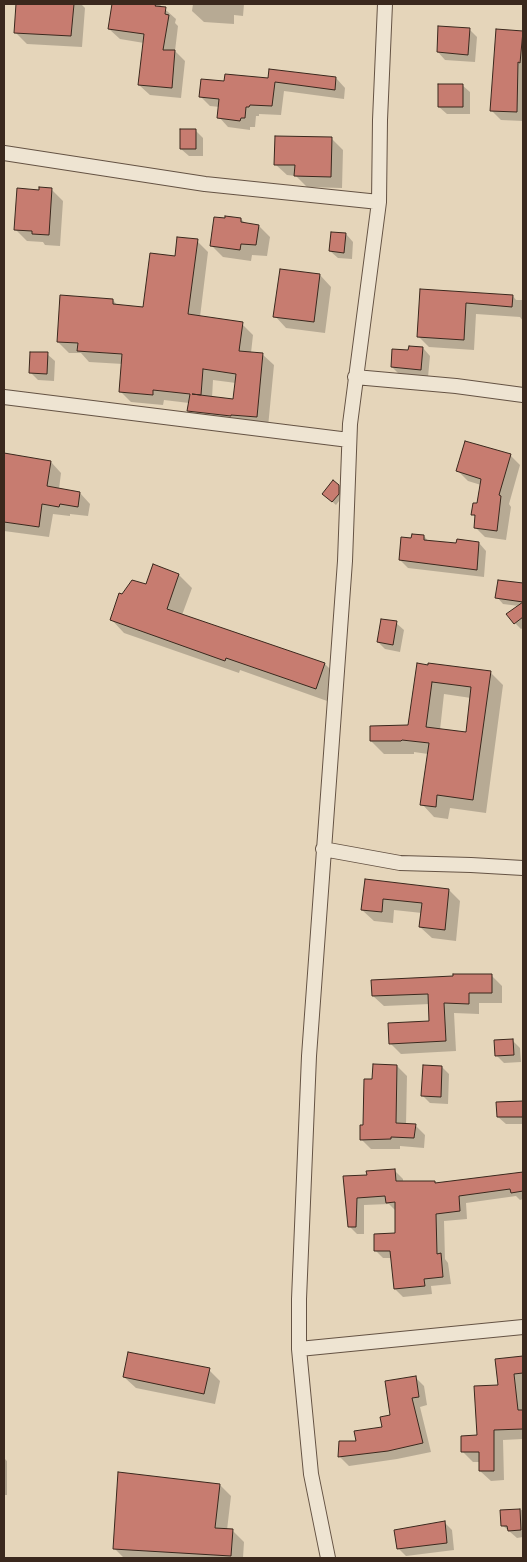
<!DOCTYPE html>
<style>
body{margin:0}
#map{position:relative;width:527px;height:1562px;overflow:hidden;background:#e5d5ba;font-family:Alegreya,serif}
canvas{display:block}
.frame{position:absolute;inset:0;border:5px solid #3a281d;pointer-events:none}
</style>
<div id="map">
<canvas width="527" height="1562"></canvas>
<div class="frame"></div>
</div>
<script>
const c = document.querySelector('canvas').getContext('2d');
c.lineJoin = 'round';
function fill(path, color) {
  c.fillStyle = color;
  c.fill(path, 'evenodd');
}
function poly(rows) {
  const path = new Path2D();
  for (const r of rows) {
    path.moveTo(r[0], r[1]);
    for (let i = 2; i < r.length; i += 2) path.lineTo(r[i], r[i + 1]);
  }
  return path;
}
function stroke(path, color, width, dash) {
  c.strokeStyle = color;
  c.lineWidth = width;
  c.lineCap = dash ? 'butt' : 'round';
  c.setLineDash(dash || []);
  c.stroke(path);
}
const shadow = poly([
 [17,4,81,4,85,8,82,47,27,44,15,32],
 [113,4,159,4,176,19,175,23,178,26,175,51,185,61,181,98,150,95,139,85,144,43,120,39,109,29],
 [193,4,244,4,243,16,234,15,234,24,204,22,192,11],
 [469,29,477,37,475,62,445,60,438,52],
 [497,31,523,32,523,121,501,120,491,110],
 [336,78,345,88,344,99,284,91,281,115,259,114,259,116,256,116,255,127,250,127,250,130,228,127,219,117,220,107,210,106,200,96,225,83],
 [462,85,470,92,470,114,447,114,439,107],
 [195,130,203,138,203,156,189,156,181,149],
 [331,138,343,150,342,188,307,187,296,176,287,175,275,164],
 [51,189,63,201,60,246,45,245,43,242,27,241,16,230,40,191],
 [241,219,246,224,259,226,270,237,267,256,252,255,251,261,223,257,212,246],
 [346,234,353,242,352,259,338,258,330,251],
 [197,241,208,252,200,317,242,324,253,335,251,353,262,354,274,365,268,427,199,422,188,411,189,403,164,400,163,405,131,402,120,391,123,364,89,362,81,353,69,353,58,342,113,300,118,306,144,308,176,257],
 [213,380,236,383,235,400,212,398],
 [281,270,320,275,331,287,325,333,286,328,275,316],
 [421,290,513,296,516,300,523,300,523,321,520,317,476,314,474,350,429,347,418,336],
 [423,348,430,356,428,377,399,374,392,367,410,351],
 [47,354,55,361,54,381,38,380,30,372],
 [4,455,51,462,61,473,59,489,80,493,90,504,88,516,70,514,70,516,53,514,49,537,4,531],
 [510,455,520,465,509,504,511,507,506,540,485,537,475,527,476,518,473,514,478,505,481,485,468,481,458,471],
 [338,485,342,489,342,497,336,505,327,497],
 [424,536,429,542,457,545,479,543,486,551,484,577,408,568,400,560,412,540],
 [179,575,192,588,182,615,325,664,338,677,330,702,240,670,239,673,124,633,111,619,147,585],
 [499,581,523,585,523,628,521,629,515,623,519,606,503,604,497,597],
 [396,623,404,630,400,652,385,649,378,642],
 [418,664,490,672,503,685,486,813,450,808,448,819,434,817,422,804,428,754,414,752,414,754,384,754,371,741,409,726],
 [444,694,471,698,467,733,440,730],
 [366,880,449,890,460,901,456,941,432,938,420,927,422,913,394,910,393,923,374,921,362,910],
 [492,976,502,986,502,1003,479,1003,479,1014,454,1013,456,1051,401,1054,390,1043,431,1022,430,1004,384,1006,373,996],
 [513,1041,520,1048,521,1062,504,1063,496,1055],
 [397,1066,407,1076,406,1125,415,1125,425,1135,424,1148,400,1146,400,1149,371,1149,361,1139,374,1081],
 [442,1067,449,1074,448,1104,430,1103,423,1096],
 [523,1102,523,1124,506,1124,498,1117,498,1103],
 [395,1171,403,1179,403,1182,435,1182,436,1184,523,1173,523,1199,520,1200,516,1196,466,1203,467,1219,444,1221,445,1259,448,1263,451,1284,431,1286,432,1294,403,1297,395,1289,392,1258,383,1258,375,1250,396,1234,395,1210,389,1204,364,1205,364,1234,357,1234,349,1226,344,1177,368,1176],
 [523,1357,523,1439,503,1440,504,1480,491,1481,480,1471,480,1462,473,1462,463,1452,479,1437,499,1386,496,1360],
 [209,1370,220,1381,215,1404,136,1388,124,1377],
 [415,1377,424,1386,427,1405,420,1407,431,1452,397,1459,349,1466,340,1457,340,1442,357,1442,384,1428],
 [4,1458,7,1461,7,1495,4,1495],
 [220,1485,231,1496,227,1530,232,1530,244,1542,243,1558,124,1558,114,1548],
 [523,1510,523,1537,517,1538,502,1525,501,1511],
 [445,1523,452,1530,454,1550,406,1556,399,1549]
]);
const building = poly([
 [16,4,74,4,71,36,14,33,16,4],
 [112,4,156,4,155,6,166,7,165,14,169,15,163,50,175,50,172,88,138,85,144,34,108,29,112,4],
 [438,26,470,28,468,55,437,52,438,26],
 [496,29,523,31,520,63,518,62,517,112,490,111,496,29],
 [269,69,336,77,335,90,275,82,272,106,250,105,249,107,246,107,245,118,241,118,240,121,217,118,219,99,199,97,201,79,224,81,225,74,268,78,269,69],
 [438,84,463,84,463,107,438,107,438,84],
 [180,129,196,129,196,149,180,149,180,129],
 [275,136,332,137,331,177,294,176,295,165,274,165,275,136],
 [39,187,52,188,49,235,32,234,32,231,14,230,17,188,39,190,39,187],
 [225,216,241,218,241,222,259,225,256,245,241,244,240,250,210,246,214,217,225,218,225,216],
 [331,232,346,233,344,253,329,251,331,232],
 [177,237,198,239,188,314,243,322,239,351,263,353,257,417,231,415,231,416,187,411,190,394,153,390,153,395,119,392,122,354,77,351,78,343,57,342,60,295,113,299,113,304,143,307,150,253,175,256,177,237],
 [203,369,236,374,233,399,192,394,201,395,203,369],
 [280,269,320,274,314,322,273,317,280,269],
 [420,289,513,295,512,307,466,303,464,340,417,337,420,289],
 [409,346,423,347,421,370,391,367,392,349,408,350,409,346],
 [30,352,48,352,47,374,29,373,30,352],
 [465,441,511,454,499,495,501,496,497,531,474,528,475,515,471,515,473,503,477,503,481,479,456,471,465,441],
 [4,453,51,461,47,486,80,492,78,507,60,504,59,507,42,504,39,527,4,522,4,453],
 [333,480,339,485,339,494,332,502,322,494,333,480],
 [412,534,424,535,424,540,456,543,457,539,479,542,477,570,399,560,401,537,411,538,412,534],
 [153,564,179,574,167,609,325,663,316,689,226,658,225,661,110,620,119,593,122,594,132,580,146,584,153,564],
 [498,580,523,583,523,617,514,624,506,614,523,602,495,598,498,580],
 [381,619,397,621,393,645,377,642,381,619],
 [417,663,428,665,428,663,491,671,473,800,437,795,436,807,420,805,429,743,402,740,401,741,370,741,370,726,408,725,417,663],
 [432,682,471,687,466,732,426,727,432,682],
 [365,879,449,889,445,930,419,927,422,903,383,899,382,912,361,910,365,879],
 [453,974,492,974,492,993,469,993,469,1004,444,1003,446,1041,389,1044,388,1023,429,1021,428,994,372,996,371,980,453,976,453,974],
 [513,1039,514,1055,495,1056,494,1040,513,1039],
 [373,1064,397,1065,396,1123,416,1124,414,1138,391,1137,391,1139,360,1140,360,1125,363,1125,364,1079,372,1079,373,1064],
 [423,1065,442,1066,441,1097,421,1096,423,1065],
 [523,1101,523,1117,497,1117,496,1102,523,1101],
 [395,1169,396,1181,435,1181,435,1183,523,1172,523,1191,511,1193,510,1189,459,1196,460,1211,436,1214,437,1254,441,1253,443,1277,424,1279,425,1286,394,1289,390,1251,374,1251,374,1234,395,1233,395,1202,386,1203,385,1196,357,1198,356,1227,348,1227,343,1176,367,1175,366,1171,395,1169],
 [128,1352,210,1368,204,1394,123,1377,128,1352],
 [523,1356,523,1373,514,1374,518,1410,523,1410,523,1429,494,1430,494,1471,479,1471,479,1452,461,1452,461,1436,477,1435,474,1386,498,1385,495,1359,523,1356],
 [416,1376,419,1397,412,1398,423,1443,388,1451,338,1457,339,1441,356,1441,354,1431,382,1427,380,1417,390,1415,385,1381,416,1376],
 [118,1472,220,1484,215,1528,233,1529,231,1556,113,1549,118,1472],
 [520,1509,521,1530,508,1531,507,1526,501,1526,500,1510,520,1509],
 [445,1521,447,1543,397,1549,394,1530,445,1521]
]);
const minor = poly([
 [4,153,205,184,379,202],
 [355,377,456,386,523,395],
 [4,397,349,440],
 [323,849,400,863,471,865,523,868],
 [299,1349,523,1327],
 [328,1558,311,1474,299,1349,299,1299,309,1056,345,561,350,424,379,202,380,120,385,4]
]);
fill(shadow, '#0003');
fill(building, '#c77c70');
stroke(building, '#3a281d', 1);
stroke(minor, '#655344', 16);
stroke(minor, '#eee4d2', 14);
</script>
